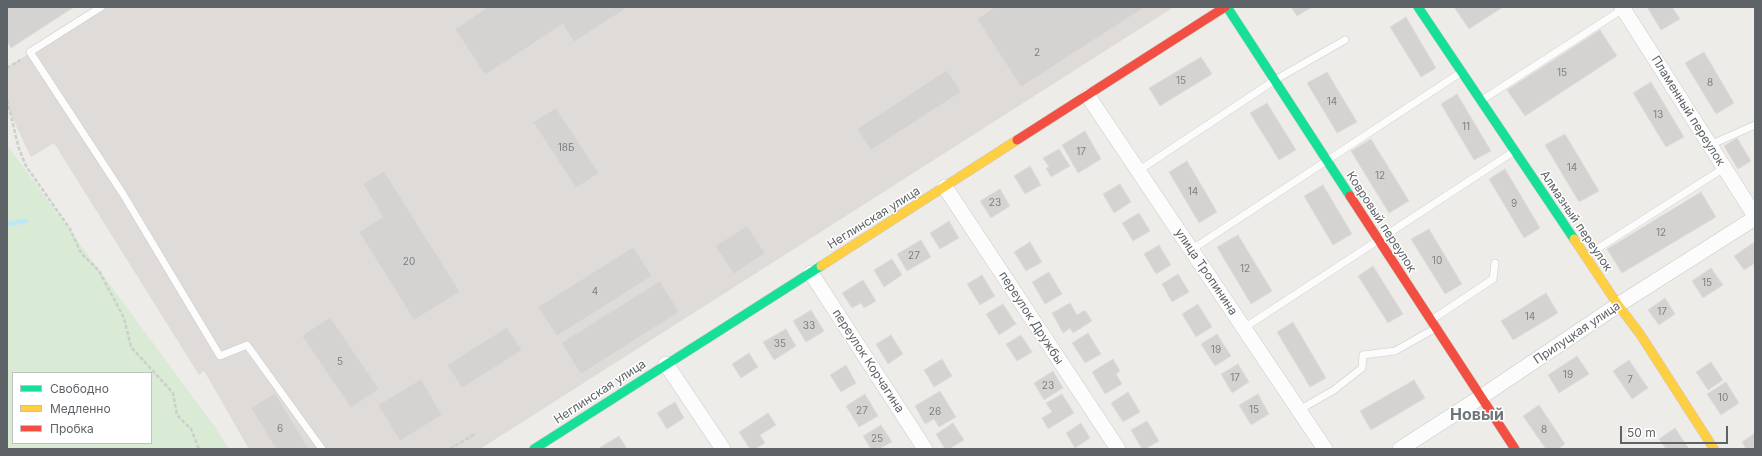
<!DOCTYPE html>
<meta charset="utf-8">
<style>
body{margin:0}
#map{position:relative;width:1762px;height:456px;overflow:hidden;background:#eeece9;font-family:Inter,sans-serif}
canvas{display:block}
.frame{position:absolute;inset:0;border:8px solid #5e6367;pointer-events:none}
.legend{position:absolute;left:12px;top:372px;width:140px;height:72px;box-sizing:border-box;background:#fff;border:1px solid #bfc1c2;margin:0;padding:5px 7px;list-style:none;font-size:12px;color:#5e6367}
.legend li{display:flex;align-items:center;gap:8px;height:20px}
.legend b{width:20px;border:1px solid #bfc1c2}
.scale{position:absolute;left:1620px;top:426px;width:108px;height:18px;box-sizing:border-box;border:2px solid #5e6367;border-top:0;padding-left:5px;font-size:12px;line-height:14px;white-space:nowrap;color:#5e6367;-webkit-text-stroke:3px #fff;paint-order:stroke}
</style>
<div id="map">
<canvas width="1762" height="456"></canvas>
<div class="frame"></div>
<ul class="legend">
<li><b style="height:5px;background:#16e098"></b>Свободно</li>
<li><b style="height:5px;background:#ffcf43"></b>Медленно</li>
<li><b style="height:5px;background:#f24e42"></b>Пробка</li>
</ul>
<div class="scale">50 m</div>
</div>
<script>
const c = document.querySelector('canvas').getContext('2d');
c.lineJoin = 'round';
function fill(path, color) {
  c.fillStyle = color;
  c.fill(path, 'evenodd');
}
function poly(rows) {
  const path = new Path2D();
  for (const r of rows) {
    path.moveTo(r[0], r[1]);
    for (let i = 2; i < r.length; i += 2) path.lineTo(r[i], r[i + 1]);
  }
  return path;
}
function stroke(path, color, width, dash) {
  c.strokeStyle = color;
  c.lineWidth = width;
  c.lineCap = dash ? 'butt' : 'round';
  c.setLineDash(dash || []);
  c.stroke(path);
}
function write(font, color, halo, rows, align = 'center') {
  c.font = font + ' Inter,sans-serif';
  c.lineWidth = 3;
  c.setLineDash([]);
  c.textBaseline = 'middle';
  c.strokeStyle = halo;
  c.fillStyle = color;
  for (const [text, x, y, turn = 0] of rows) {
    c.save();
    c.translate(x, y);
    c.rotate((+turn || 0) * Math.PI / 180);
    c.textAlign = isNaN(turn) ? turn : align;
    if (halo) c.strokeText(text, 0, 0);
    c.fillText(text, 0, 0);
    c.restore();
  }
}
const industrial = poly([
 [100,7,1174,7,480,449,249,449,204,371,199,375,54,143,31,157,7,107,7,68]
]);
const green = poly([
 [7,145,215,427,229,449,7,449],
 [13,373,151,373,151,443,13,443]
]);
const stream = poly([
 [7,224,26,221]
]);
const building = poly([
 [7,7,74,7,11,48,7,41,7,7],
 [488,7,628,7,574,42,563,24,485,75,455,29,488,7],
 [995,7,1145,7,1021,87,977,19,995,7],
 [1291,7,1312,7,1297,16,1291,7],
 [1454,7,1503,7,1469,29,1454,7],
 [1647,7,1672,7,1680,19,1661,30,1647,7],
 [1406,17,1436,68,1421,77,1390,27,1406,17],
 [1600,30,1617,56,1525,116,1507,90,1600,30],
 [1704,52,1734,103,1716,114,1685,63,1704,52],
 [1201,57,1212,74,1160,106,1149,88,1201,57],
 [947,70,961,92,871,150,857,129,947,70],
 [1327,72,1357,122,1337,133,1307,83,1327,72],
 [1651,82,1684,137,1666,147,1633,93,1651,82],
 [1457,94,1491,151,1474,160,1441,104,1457,94],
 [1267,103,1296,150,1279,160,1250,113,1267,103],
 [556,108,599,173,576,188,533,122,556,108],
 [1085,131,1101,159,1078,173,1062,145,1085,131],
 [1565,134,1599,191,1579,202,1545,145,1565,134],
 [1737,138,1751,161,1738,169,1724,146,1737,138],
 [1371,139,1409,201,1389,213,1351,151,1371,139],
 [1059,149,1070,166,1051,177,1046,168,1049,167,1043,158,1059,149],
 [1187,161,1217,212,1199,223,1169,172,1187,161],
 [1030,166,1041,185,1025,194,1014,176,1030,166],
 [1505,169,1540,228,1524,238,1489,179,1505,169],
 [384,171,460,292,414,320,359,232,383,217,363,184,384,171],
 [1120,184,1131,202,1114,213,1103,194,1120,184],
 [1323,185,1352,234,1333,245,1304,196,1323,185],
 [1000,189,1010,206,991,218,980,201,1000,189],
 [1701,192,1716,217,1622,273,1607,249,1701,192],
 [1139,213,1150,231,1133,241,1122,223,1139,213],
 [949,221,959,238,940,249,930,233,949,221],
 [747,226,765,253,734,274,715,246,747,226],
 [1429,229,1462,284,1445,294,1411,239,1429,229],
 [1238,235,1272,291,1251,304,1217,247,1238,235],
 [921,240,931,257,907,271,897,254,921,240],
 [1030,242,1042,262,1026,271,1014,252,1030,242],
 [1753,243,1755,247,1755,263,1744,270,1734,256,1753,243],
 [1159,245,1171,265,1156,274,1144,254,1159,245],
 [633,247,652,276,557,336,538,307,633,247],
 [892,259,902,275,884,287,874,270,892,259],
 [1373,266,1403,314,1388,323,1358,276,1373,266],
 [1711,268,1723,285,1703,298,1692,281,1711,268],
 [1049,272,1062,294,1045,304,1032,282,1049,272],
 [1178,274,1189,292,1172,302,1162,284,1178,274],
 [982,275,995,296,980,305,967,284,982,275],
 [863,280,876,301,864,308,861,303,852,308,842,293,863,280],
 [660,281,679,312,581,374,561,343,660,281],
 [1546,293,1558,313,1513,340,1501,321,1546,293],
 [1665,298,1675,314,1659,325,1648,310,1665,298],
 [1070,303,1077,315,1085,310,1092,321,1073,333,1070,328,1063,333,1052,313,1070,303],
 [1003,304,1016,324,999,335,986,314,1003,304],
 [1198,304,1212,327,1196,337,1182,314,1198,304],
 [811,310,824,331,806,342,793,321,811,310],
 [330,317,379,389,351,408,302,336,330,317],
 [1293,322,1326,378,1310,387,1277,332,1293,322],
 [507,327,522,350,462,388,447,365,507,327],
 [786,329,796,346,774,360,763,342,786,329],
 [1088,333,1101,354,1085,363,1072,343,1088,333],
 [1217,334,1231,356,1215,366,1201,344,1217,334],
 [891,335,903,354,888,364,876,344,891,335],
 [1021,335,1032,352,1017,361,1006,344,1021,335],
 [749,353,758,367,741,378,732,364,749,353],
 [1577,356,1589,374,1559,393,1548,375,1577,356],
 [942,359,952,376,934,387,924,370,942,359],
 [1113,359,1120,371,1116,374,1122,384,1105,394,1092,372,1113,359],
 [1629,360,1648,388,1632,399,1613,371,1629,360],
 [1711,362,1723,380,1708,390,1696,372,1711,362],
 [1238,364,1249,382,1232,393,1221,374,1238,364],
 [846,365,856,383,841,392,830,375,846,365],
 [1053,371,1063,388,1044,400,1034,383,1053,371],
 [421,379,442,415,400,441,378,405,421,379],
 [1414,380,1425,398,1371,430,1360,411,1414,380],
 [1726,382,1739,403,1721,415,1707,394,1726,382],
 [940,391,956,417,939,427,934,419,925,424,915,406,940,391],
 [1128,392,1140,412,1123,422,1111,403,1128,392],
 [275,393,309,449,276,449,251,408,275,393],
 [865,394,878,416,859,427,846,406,865,394],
 [1062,394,1074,413,1048,429,1042,418,1052,412,1046,403,1062,394],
 [1258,394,1269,414,1251,425,1239,405,1258,394],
 [675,402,684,418,667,429,657,413,675,402],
 [1539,405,1565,444,1558,449,1546,449,1523,416,1539,405],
 [768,413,776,425,760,435,765,443,755,449,750,449,739,432,768,413],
 [1147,421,1159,441,1145,449,1142,449,1131,430,1147,421],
 [953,423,964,440,949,449,945,449,936,434,953,423],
 [1081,423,1090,438,1075,448,1066,433,1081,423],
 [881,425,892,442,879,449,871,449,863,436,881,425],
 [1675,428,1689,449,1666,449,1659,439,1675,428],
 [1755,433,1755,449,1746,449,1742,442,1755,433],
 [619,436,627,449,599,449,599,448,619,436]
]);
const path = poly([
 [7,68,22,59],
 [7,100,19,149,26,166,70,229,81,253,99,271,124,318,131,347,173,393,177,415,191,429,199,449],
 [450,449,475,434]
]);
const lane = poly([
 [101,7,30,52,123,194,220,356,247,345,322,449],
 [1482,100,1623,9],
 [1710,145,1755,125],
 [1138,171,1275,80,1345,40],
 [1191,250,1460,73],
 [1586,256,1724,168],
 [1433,319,1493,279,1495,263],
 [1244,328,1513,152],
 [1299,410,1334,390,1362,368,1363,355,1395,351,1434,329]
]);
const street = poly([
 [1622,7,1755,216],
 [1088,96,1325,449],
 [945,187,1118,449],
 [811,273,925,449],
 [666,364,723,449],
 [1400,449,1481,397,1618,305,1755,218]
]);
const fast = poly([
 [1227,7,1350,196],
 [1418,7,1574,239],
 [534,449,821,266]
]);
const slow = poly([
 [1574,239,1618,305,1640,334,1714,449],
 [821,266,1017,140]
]);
const jam = poly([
 [1017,140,1225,7],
 [1350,196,1515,449]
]);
const numberNames = [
 ["2",1037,53],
 ["15",1562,73],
 ["15",1181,81],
 ["8",1710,83],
 ["14",1332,102],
 ["13",1658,115],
 ["11",1466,127],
 ["18Б",566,148],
 ["17",1081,152],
 ["14",1572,168],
 ["12",1380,176],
 ["14",1193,192],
 ["23",995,203],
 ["9",1514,204],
 ["12",1661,233],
 ["27",914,256],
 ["10",1437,261],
 ["20",409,262],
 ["12",1245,269],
 ["15",1707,283],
 ["4",595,292],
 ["17",1662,312],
 ["14",1530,317],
 ["33",809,326],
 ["35",780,344],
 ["19",1216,350],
 ["5",340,362],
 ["19",1568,375],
 ["17",1235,378],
 ["7",1630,380],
 ["23",1048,386],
 ["10",1723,398],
 ["15",1254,410],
 ["27",862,411],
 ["26",935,412],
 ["6",280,429],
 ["8",1544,430],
 ["25",877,439]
];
const streetNames = [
 ["Пламенный переулок",1688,111,58],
 ["Неглинская улица",874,218,-32],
 ["Алмазный переулок",1576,221,56],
 ["Ковровый переулок",1381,222,57],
 ["улица Тропинина",1206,272,56],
 ["переулок Дружбы",1031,318,57],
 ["Прилуцкая улица",1577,333,-34],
 ["переулок Корчагина",868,361,57],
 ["Неглинская улица",600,392,-33]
];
const districtNames = [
 ["Новый",1477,415]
];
fill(industrial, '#dedbd9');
fill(green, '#d9ead5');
stroke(stream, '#bde7f8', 4.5);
fill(building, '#d4d3d2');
stroke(building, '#dedbd8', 1);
stroke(lane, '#cacaca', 8);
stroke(street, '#cacaca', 16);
stroke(fast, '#c8c9c8', 10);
stroke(slow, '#c8c9c8', 10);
stroke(jam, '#c8c9c8', 10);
stroke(path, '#cad0cb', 2.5, [4, 2]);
stroke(lane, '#fcfcfc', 7);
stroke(street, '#fcfcfc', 15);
stroke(fast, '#16e098', 9);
stroke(slow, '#ffcf43', 9);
stroke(jam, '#f24e42', 9);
write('10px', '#7d8083', null, numberNames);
write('12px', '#5e6367', '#fff', streetNames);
write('bold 16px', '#6f7679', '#fff', districtNames);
</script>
